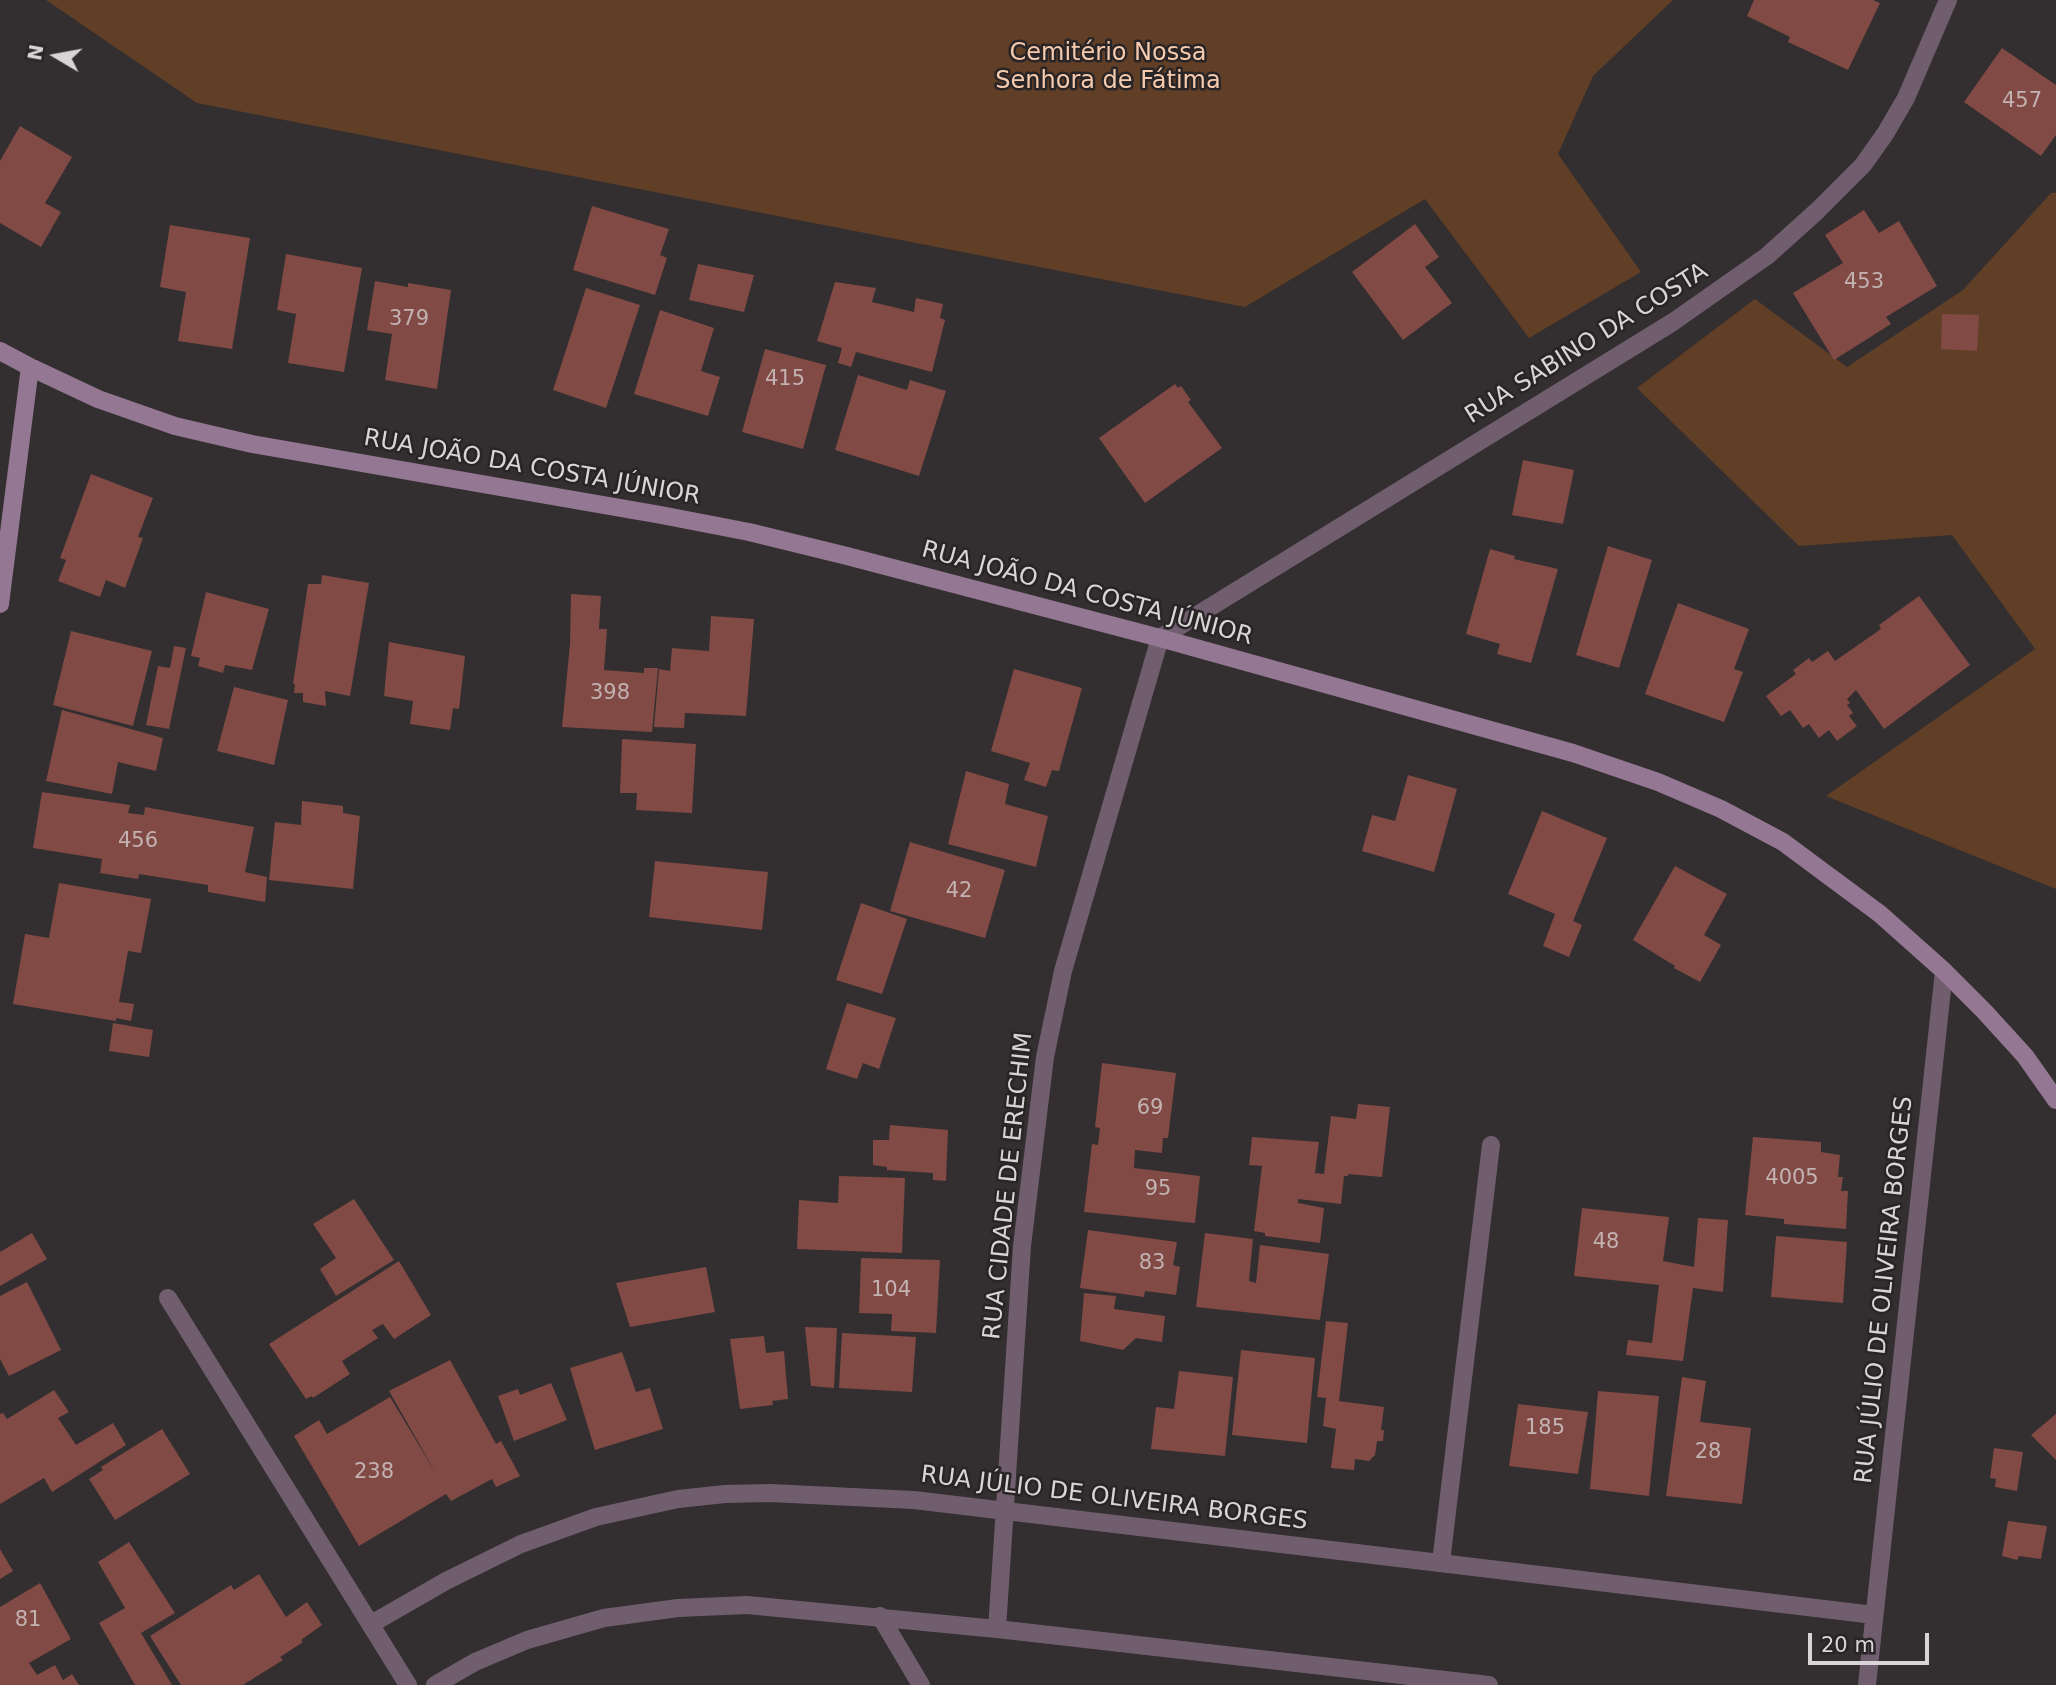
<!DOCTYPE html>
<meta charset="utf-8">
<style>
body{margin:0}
#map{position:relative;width:2056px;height:1685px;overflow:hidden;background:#332e2f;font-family:"DejaVu Sans",sans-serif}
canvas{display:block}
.north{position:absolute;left:21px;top:21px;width:70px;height:70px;-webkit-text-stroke:5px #292426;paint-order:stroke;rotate:280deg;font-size:19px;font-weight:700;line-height:28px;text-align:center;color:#d9d5d6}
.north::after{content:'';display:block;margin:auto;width:24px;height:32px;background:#d9d5d6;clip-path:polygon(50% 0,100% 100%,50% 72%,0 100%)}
.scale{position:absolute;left:1808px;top:1633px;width:121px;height:32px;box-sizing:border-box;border:4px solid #d9d5d6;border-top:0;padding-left:9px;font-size:21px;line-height:24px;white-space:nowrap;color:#d9d5d6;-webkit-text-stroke:5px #292426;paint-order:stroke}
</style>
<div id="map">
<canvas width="2056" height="1685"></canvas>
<div class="north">N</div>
<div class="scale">20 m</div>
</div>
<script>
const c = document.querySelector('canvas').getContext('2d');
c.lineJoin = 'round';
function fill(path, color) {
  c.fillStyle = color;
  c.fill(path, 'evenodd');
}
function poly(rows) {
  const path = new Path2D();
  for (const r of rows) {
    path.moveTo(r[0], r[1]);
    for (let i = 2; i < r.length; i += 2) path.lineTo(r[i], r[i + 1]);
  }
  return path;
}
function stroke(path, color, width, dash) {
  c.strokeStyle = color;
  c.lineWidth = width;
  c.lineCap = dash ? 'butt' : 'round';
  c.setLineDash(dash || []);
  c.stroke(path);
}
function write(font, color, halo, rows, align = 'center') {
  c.font = font + ' "DejaVu Sans",sans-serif';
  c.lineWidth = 5;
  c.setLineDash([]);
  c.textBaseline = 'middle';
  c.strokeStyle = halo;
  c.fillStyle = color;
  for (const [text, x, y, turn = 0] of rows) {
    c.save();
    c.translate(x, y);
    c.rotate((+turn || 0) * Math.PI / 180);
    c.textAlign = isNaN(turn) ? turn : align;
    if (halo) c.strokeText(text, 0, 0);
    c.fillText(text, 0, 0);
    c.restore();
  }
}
const green = poly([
 [46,0,1673,0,1593,76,1558,154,1641,272,1529,338,1425,199,1245,307,197,103],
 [2051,193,2056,193,2056,889,1826,796,2035,649,1952,535,1799,546,1637,388,1755,299,1847,367,1963,290]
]);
const building = poly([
 [1754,0,1873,0,1880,3,1848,70,1788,42,1790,37,1747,16],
 [2002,48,2056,85,2056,135,2041,156,1964,102],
 [20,126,72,157,45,203,61,212,41,247,0,223,0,161],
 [592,206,669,229,660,255,667,258,655,295,573,270],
 [1864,210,1879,233,1899,221,1937,286,1886,317,1891,324,1834,360,1793,293,1843,263,1825,235],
 [1415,224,1439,257,1425,267,1452,303,1403,340,1352,272],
 [170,225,250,238,232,349,178,341,186,292,160,287],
 [286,254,362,268,344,372,288,363,296,314,277,310],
 [698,264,754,275,744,312,689,300],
 [375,281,408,287,408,283,451,290,437,389,385,380,392,334,367,330],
 [835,282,876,288,872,302,914,312,916,298,943,304,940,318,945,320,932,372,856,352,851,367,838,363,842,348,817,341],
 [586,288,640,305,606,408,553,390],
 [660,310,714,328,701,371,720,377,708,416,634,394],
 [1942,314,1979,315,1977,351,1941,349],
 [765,349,826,365,803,449,742,432],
 [858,375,907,390,910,380,946,391,919,476,835,450],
 [1175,384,1178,388,1181,386,1191,400,1188,402,1222,448,1145,503,1099,438],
 [1523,460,1574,470,1563,524,1512,515],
 [91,474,153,498,138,537,143,538,125,588,106,580,100,597,58,581,66,560,60,558],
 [1608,546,1652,560,1619,668,1576,655],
 [1490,549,1515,556,1514,559,1558,569,1531,663,1497,654,1500,644,1466,634],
 [322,575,369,583,350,696,325,691,326,706,303,702,303,693,294,693,295,684,293,684,308,584,321,584],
 [206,592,269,609,252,670,225,665,223,673,198,666,200,658,191,656],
 [571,594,601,596,599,629,607,629,604,670,644,673,644,668,658,668,652,732,562,727,570,644],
 [1919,596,1970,665,1884,729,1856,690,1847,699,1850,703,1847,705,1853,713,1849,716,1857,726,1837,741,1829,730,1819,738,1809,724,1803,728,1790,710,1781,716,1766,696,1796,674,1793,670,1809,658,1812,662,1828,651,1835,661,1881,629,1879,625],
 [1678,603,1749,629,1734,669,1743,672,1724,722,1645,694],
 [711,616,754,619,746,716,685,713,684,728,654,727,659,669,670,671,672,648,709,651],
 [71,631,152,651,133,726,53,705],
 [389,642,465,656,459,709,453,708,450,730,410,724,413,701,384,696],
 [174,646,186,648,169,729,146,725,158,666,170,668],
 [1014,669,1082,688,1059,771,1052,770,1046,787,1024,780,1030,763,991,751],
 [234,687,288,700,274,765,217,751],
 [62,710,163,738,156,771,118,762,112,794,46,781],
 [622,739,696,744,692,813,636,810,637,793,620,793],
 [966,771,1009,784,1005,804,1048,816,1036,867,948,844],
 [1408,775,1457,789,1434,872,1362,851,1372,815,1395,821],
 [42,792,130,805,128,813,144,815,145,807,254,827,245,872,267,877,265,902,208,892,208,885,139,874,138,879,100,873,102,859,33,848],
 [302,801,343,806,343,813,360,816,353,889,269,880,275,822,301,825],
 [1542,811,1607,838,1573,921,1582,925,1569,957,1543,946,1555,914,1508,894],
 [910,842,1005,870,985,938,890,911],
 [655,861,768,872,762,930,649,917],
 [1675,866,1727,894,1704,935,1721,945,1700,982,1674,968,1675,966,1633,940],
 [59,883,151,899,141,953,128,951,119,1002,134,1004,131,1021,116,1018,116,1021,13,1004,25,934,49,938],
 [861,903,907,919,882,994,836,980],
 [847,1003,896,1018,879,1069,863,1063,857,1079,826,1069],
 [113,1023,153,1030,149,1057,109,1051],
 [1102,1063,1176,1073,1168,1138,1163,1138,1162,1153,1135,1150,1134,1168,1200,1176,1195,1223,1084,1212,1092,1144,1098,1145,1100,1128,1095,1127],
 [1358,1104,1390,1107,1382,1177,1348,1174,1348,1176,1344,1176,1341,1204,1298,1199,1298,1203,1324,1208,1320,1243,1265,1236,1265,1233,1254,1231,1262,1166,1249,1165,1252,1137,1319,1142,1315,1173,1324,1174,1331,1116,1356,1119],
 [890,1125,948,1130,946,1181,933,1180,933,1173,887,1170,887,1167,873,1165,873,1140,889,1140],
 [1753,1137,1821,1142,1821,1152,1840,1155,1838,1177,1843,1177,1841,1191,1848,1191,1846,1229,1784,1224,1784,1219,1745,1215],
 [839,1176,905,1178,902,1253,797,1249,799,1200,838,1203],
 [354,1199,394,1260,336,1296,320,1269,336,1258,313,1224],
 [1582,1208,1669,1217,1663,1261,1694,1267,1698,1218,1728,1220,1723,1292,1693,1288,1683,1361,1626,1355,1628,1340,1652,1343,1659,1285,1574,1276],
 [1088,1230,1177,1242,1173,1265,1180,1267,1176,1295,1145,1291,1144,1297,1080,1288],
 [32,1233,47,1259,0,1286,0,1252],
 [1205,1233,1253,1239,1249,1281,1256,1283,1260,1245,1329,1254,1320,1320,1196,1307],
 [1776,1236,1847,1242,1843,1303,1771,1297],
 [861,1258,940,1260,936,1333,891,1331,892,1314,859,1313],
 [399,1261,431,1315,394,1339,383,1324,372,1330,378,1338,342,1361,350,1374,313,1398,312,1396,306,1399,269,1344],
 [706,1267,715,1312,630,1327,616,1283],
 [27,1282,61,1350,9,1376,0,1359,0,1296],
 [1084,1293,1116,1296,1114,1309,1165,1316,1162,1342,1136,1338,1123,1350,1080,1341],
 [1326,1321,1348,1323,1339,1401,1384,1407,1381,1430,1384,1430,1383,1441,1377,1441,1375,1455,1369,1461,1355,1459,1354,1470,1331,1468,1336,1429,1323,1426,1326,1398,1317,1397],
 [805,1327,837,1328,834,1388,811,1386],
 [842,1333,916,1337,912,1392,839,1388],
 [764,1336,766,1353,784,1351,788,1399,772,1401,773,1405,740,1409,730,1339],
 [1241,1350,1315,1358,1307,1443,1232,1435],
 [622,1352,636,1392,650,1388,663,1429,595,1450,570,1368],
 [450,1360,496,1444,501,1441,520,1476,496,1487,492,1479,451,1501,446,1494,359,1546,294,1436,319,1420,327,1434,390,1397,437,1475,389,1391],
 [1179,1371,1233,1377,1225,1456,1151,1449,1156,1407,1174,1409],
 [1682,1377,1706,1381,1700,1422,1751,1428,1742,1504,1666,1496],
 [551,1383,567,1420,514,1441,498,1396,518,1389,520,1395],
 [54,1390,69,1412,58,1418,76,1445,113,1423,126,1445,52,1492,44,1478,0,1504,0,1414,3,1413,7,1419],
 [1598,1391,1659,1396,1649,1496,1590,1489],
 [1518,1404,1588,1412,1578,1474,1509,1466],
 [2056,1414,2056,1460,2031,1435],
 [162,1429,190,1474,115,1520,89,1479,103,1470,101,1467],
 [1994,1448,2023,1452,2017,1491,1995,1487,1996,1479,1990,1478],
 [2008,1521,2047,1526,2041,1559,2019,1556,2017,1560,2002,1556],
 [129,1542,175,1613,141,1633,172,1685,135,1685,99,1623,125,1608,98,1562],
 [0,1549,13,1571,0,1579],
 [259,1574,286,1617,307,1602,322,1625,301,1640,303,1642,280,1657,283,1660,243,1685,181,1685,150,1636,231,1585,234,1590],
 [40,1583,71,1639,29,1663,37,1675,55,1665,63,1680,72,1674,79,1685,0,1685,0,1607]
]);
const street = poly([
 [168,1298,408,1685],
 [1441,1562,1491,1145],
 [880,1616,921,1685],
 [371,1624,446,1581,521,1544,596,1517,678,1499,725,1494,770,1493,914,1500,1874,1615],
 [997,1629,1022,1246,1045,1057,1063,971,1160,638,1673,322,1767,256,1817,211,1863,165,1885,134,1906,98,1948,0],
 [435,1685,475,1662,527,1640,604,1618,678,1608,747,1605,997,1629,1489,1685],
 [1867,1685,1944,971]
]);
const secondary = poly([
 [0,351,30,367,98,399,175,426,252,444,661,515,749,532,847,556,1160,638,1573,753,1658,782,1721,809,1783,842,1880,914,1944,971,1984,1011,2025,1056,2056,1100],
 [0,604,30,367]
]);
const numberNames = [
 ["457",2022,102],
 ["453",1864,283],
 ["379",409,320],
 ["415",785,380],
 ["398",610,694],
 ["456",138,842],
 ["42",959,892],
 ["69",1150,1109],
 ["4005",1792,1179],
 ["95",1158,1190],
 ["48",1606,1243],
 ["83",1152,1264],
 ["104",891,1291],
 ["185",1545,1429],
 ["28",1708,1453],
 ["238",374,1473],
 ["81",28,1621]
];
const parkNames = [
 ["Cemitério Nossa",1108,54],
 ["Senhora de Fátima",1108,82]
];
const streetNames = [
 ["RUA SABINO DA COSTA",1587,344,-32],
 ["RUA JOÃO DA COSTA JÚNIOR",532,468,10],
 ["RUA JOÃO DA COSTA JÚNIOR",1087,594,15],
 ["RUA CIDADE DE ERECHIM",1009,1186,-84],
 ["RUA JÚLIO DE OLIVEIRA BORGES",1885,1290,-84],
 ["RUA JÚLIO DE OLIVEIRA BORGES",1114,1499,7]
];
fill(green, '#613f27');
fill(building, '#814a45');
stroke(street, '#705e6f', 18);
stroke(secondary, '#947792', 18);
write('21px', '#c3b2b2', null, numberNames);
write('24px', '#f6caac', '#292426', parkNames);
write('24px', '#d9d5d6', '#292426', streetNames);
</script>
